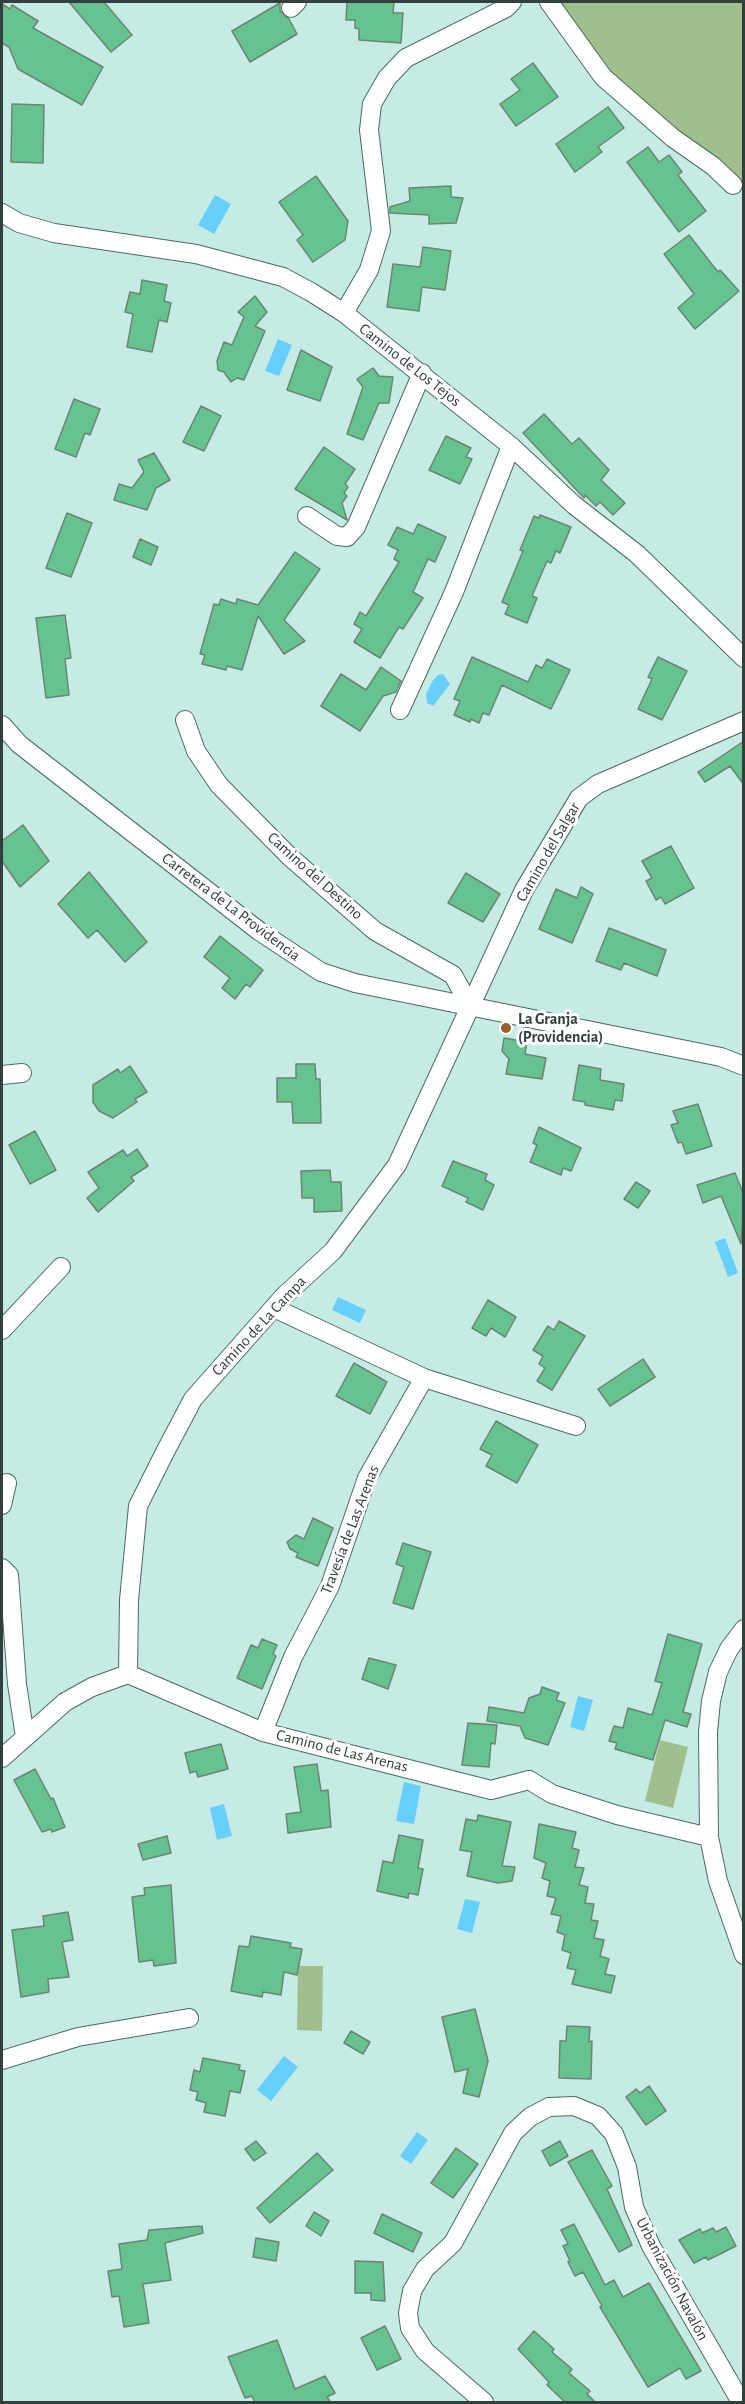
<!DOCTYPE html>
<meta charset="utf-8">
<style>
body{margin:0}
#map{position:relative;width:745px;height:2404px;overflow:hidden;background:#c6ebe4;font-family:"Alegreya Sans",sans-serif}
canvas{display:block}
.frame{position:absolute;inset:0;border:3px solid #31403d;pointer-events:none}
</style>
<div id="map">
<canvas width="745" height="2404"></canvas>
<div class="frame"></div>
</div>
<script>
const c = document.querySelector('canvas').getContext('2d');
c.lineJoin = 'round';
function fill(path, color) {
  c.fillStyle = color;
  c.fill(path, 'evenodd');
}
function poly(rows) {
  const path = new Path2D();
  for (const r of rows) {
    path.moveTo(r[0], r[1]);
    for (let i = 2; i < r.length; i += 2) path.lineTo(r[i], r[i + 1]);
  }
  return path;
}
function stroke(path, color, width, dash) {
  c.strokeStyle = color;
  c.lineWidth = width;
  c.lineCap = dash ? 'butt' : 'round';
  c.setLineDash(dash || []);
  c.stroke(path);
}
function write(font, color, halo, rows, align = 'center') {
  c.font = font + ' "Alegreya Sans",sans-serif';
  c.lineWidth = 6;
  c.setLineDash([]);
  c.textBaseline = 'middle';
  c.strokeStyle = halo;
  c.fillStyle = color;
  for (const [text, x, y, turn = 0] of rows) {
    c.save();
    c.translate(x, y);
    c.rotate((+turn || 0) * Math.PI / 180);
    c.textAlign = isNaN(turn) ? turn : align;
    if (halo) c.strokeText(text, 0, 0);
    c.fillText(text, 0, 0);
    c.restore();
  }
}
const green = poly([
 [560,2,743,2,743,184,611,74],
 [660,1740,688,1747,673,1808,645,1801],
 [298,1966,323,1966,322,2031,297,2030]
]);
const water = poly([
 [215,195,231,204,214,234,198,225],
 [278,339,292,345,279,376,265,371],
 [443,674,450,684,433,706,427,703,426,694,433,680,438,675],
 [725,1238,738,1273,728,1277,715,1242],
 [338,1297,366,1310,360,1323,332,1310],
 [578,1696,593,1700,584,1731,570,1727],
 [404,1782,421,1786,414,1824,396,1821],
 [224,1804,232,1836,217,1840,210,1808],
 [465,1899,480,1902,472,1933,457,1929],
 [284,2056,298,2067,271,2101,257,2090],
 [417,2132,428,2140,411,2164,400,2156]
]);
const building = poly([
 [69,2,104,2,132,35,111,52,69,2],
 [347,2,394,2,393,13,403,13,401,43,359,40,359,29,355,28,355,20,346,20,347,2],
 [280,3,280,11,289,19,297,34,250,62,232,31,280,3],
 [2,4,10,9,12,5,38,21,33,28,103,67,82,105,18,69,9,47,2,43,2,4],
 [533,63,558,97,516,126,500,104,520,90,511,79,533,63],
 [12,104,44,105,43,163,11,162,12,104],
 [608,107,624,128,598,147,602,152,575,172,556,144,608,107],
 [648,147,659,162,669,155,682,172,678,175,706,211,679,232,627,162,648,147],
 [316,176,348,221,345,240,313,262,297,240,303,235,279,202,316,176],
 [451,186,451,197,463,198,456,223,429,224,429,215,390,213,390,207,410,201,409,188,451,186],
 [689,235,718,272,720,270,739,291,695,329,678,308,694,294,664,254,689,235],
 [423,247,451,251,445,290,422,287,419,311,387,307,393,264,420,267,423,247],
 [142,280,167,285,164,301,171,303,167,322,159,320,152,352,127,347,133,314,125,312,130,292,140,294,142,280],
 [255,296,267,312,255,326,265,331,244,380,237,378,231,382,224,372,218,370,217,361,224,342,232,345,244,317,238,312,255,296],
 [301,350,332,367,320,401,287,390,301,350],
 [373,368,379,376,393,377,389,403,379,403,363,440,347,434,363,387,357,379,373,368],
 [74,399,100,409,90,435,85,433,76,457,55,449,74,399],
 [201,406,221,416,204,451,183,442,201,406],
 [544,414,572,444,579,438,609,470,601,480,625,503,613,515,600,502,596,506,585,495,584,498,523,433,544,414],
 [446,436,471,448,466,457,472,459,460,484,429,470,446,436],
 [324,447,355,469,345,484,348,487,344,493,347,496,342,503,347,520,295,489,324,447],
 [154,453,170,480,156,488,147,510,114,500,119,484,132,488,144,472,138,460,154,453],
 [67,513,92,523,71,577,46,568,67,513],
 [540,515,571,527,560,553,556,551,551,563,547,561,532,596,537,598,527,623,505,614,509,605,502,602,523,551,520,550,534,516,539,518,540,515],
 [418,524,446,537,435,562,428,559,413,592,423,598,403,629,399,627,380,658,354,642,362,629,354,624,360,612,366,616,399,562,394,559,398,550,388,545,397,527,413,534,418,524],
 [140,539,158,547,151,565,133,557,140,539],
 [295,552,320,569,284,620,305,641,284,654,258,616,242,670,227,666,226,670,202,664,205,655,200,654,214,604,219,605,221,599,236,604,237,599,258,605,295,552],
 [65,615,71,658,65,659,69,695,46,698,36,618,65,615],
 [472,657,528,682,536,665,542,668,547,659,570,670,551,709,502,685,489,715,483,713,479,723,471,719,470,722,454,715,460,701,454,699,472,657],
 [658,657,687,671,662,720,638,709,652,679,648,677,658,657],
 [381,667,401,681,396,692,383,696,360,731,321,706,341,674,366,690,381,667],
 [744,741,744,785,730,766,705,782,698,772,744,741],
 [23,825,49,861,20,887,2,861,2,841,23,825],
 [671,846,694,888,665,904,661,897,656,900,646,881,652,878,642,861,671,846],
 [89,872,147,942,125,962,97,930,88,938,58,904,89,872],
 [466,873,500,894,483,922,448,903,466,873],
 [581,887,593,894,572,943,539,929,556,889,577,898,581,887],
 [609,928,666,950,657,976,624,963,621,970,596,961,609,928],
 [220,936,263,970,250,987,246,984,235,999,222,988,230,978,204,957,220,936],
 [504,1038,527,1042,525,1054,546,1058,542,1079,506,1074,509,1059,502,1051,504,1038],
 [296,1064,315,1064,316,1079,320,1079,321,1123,293,1123,292,1102,277,1102,277,1078,296,1078,296,1064],
 [579,1065,601,1069,600,1080,624,1084,622,1101,615,1100,613,1110,585,1105,585,1102,573,1100,579,1065],
 [130,1066,147,1092,135,1099,137,1102,113,1118,99,1111,93,1102,93,1085,118,1069,120,1073,130,1066],
 [698,1104,712,1146,686,1154,682,1142,678,1143,671,1125,678,1123,673,1111,698,1104],
 [539,1127,581,1148,571,1171,563,1168,561,1175,530,1162,537,1145,533,1143,539,1127],
 [35,1131,56,1170,30,1184,9,1145,35,1131],
 [137,1149,148,1166,131,1177,134,1181,98,1212,87,1198,99,1188,88,1172,123,1150,127,1156,137,1149],
 [453,1161,487,1174,485,1180,494,1185,483,1210,466,1202,468,1198,442,1186,453,1161],
 [330,1170,331,1182,341,1182,342,1211,314,1212,314,1198,302,1198,301,1171,330,1170],
 [735,1173,744,1195,741,1244,721,1196,703,1203,697,1185,735,1173],
 [636,1182,650,1191,638,1208,624,1199,636,1182],
 [488,1300,516,1317,505,1337,491,1328,486,1336,472,1328,488,1300],
 [559,1321,585,1336,552,1390,537,1381,545,1368,539,1364,543,1356,533,1350,548,1326,554,1330,559,1321],
 [643,1359,655,1377,610,1406,598,1389,643,1359],
 [354,1363,387,1382,370,1414,336,1396,354,1363],
 [496,1421,538,1445,517,1483,486,1466,492,1455,480,1449,496,1421],
 [313,1518,333,1528,318,1566,296,1557,298,1553,290,1549,287,1542,296,1535,304,1539,313,1518],
 [403,1543,431,1552,413,1609,393,1603,404,1567,396,1564,403,1543],
 [668,1634,702,1644,683,1712,691,1714,687,1727,665,1720,653,1760,615,1749,617,1743,609,1741,614,1726,623,1728,628,1708,652,1715,662,1683,655,1681,668,1634],
 [262,1639,277,1645,273,1654,276,1656,262,1689,237,1678,251,1645,258,1648,262,1639],
 [369,1658,396,1665,388,1689,362,1679,369,1658],
 [542,1687,559,1693,556,1700,565,1703,548,1745,525,1738,520,1726,487,1721,489,1707,524,1713,529,1698,540,1694,542,1687],
 [468,1723,497,1725,495,1744,491,1743,489,1767,462,1765,468,1723],
 [221,1744,228,1769,198,1777,196,1771,190,1773,185,1753,221,1744],
 [317,1764,321,1791,328,1790,331,1827,288,1833,286,1814,301,1812,294,1767,317,1764],
 [35,1769,51,1799,53,1798,65,1827,52,1832,51,1829,42,1832,14,1780,35,1769],
 [478,1815,511,1822,502,1866,515,1867,512,1881,498,1883,467,1876,472,1852,460,1850,466,1819,477,1821,478,1815],
 [539,1824,576,1832,572,1848,579,1850,575,1867,584,1868,579,1885,588,1887,585,1903,594,1904,591,1920,598,1921,594,1938,604,1940,600,1956,609,1959,605,1974,615,1976,611,1993,572,1984,576,1970,567,1968,571,1953,562,1950,565,1935,557,1932,561,1916,551,1914,556,1898,547,1896,550,1881,542,1878,546,1863,534,1858,539,1824],
 [399,1835,423,1840,418,1868,423,1869,418,1895,409,1893,408,1898,377,1891,383,1861,393,1863,399,1835],
 [167,1836,171,1853,143,1860,138,1844,167,1836],
 [171,1885,176,1963,154,1966,153,1960,139,1962,132,1897,145,1895,144,1888,171,1885],
 [68,1912,73,1940,62,1942,69,1977,48,1979,49,1992,21,1997,12,1930,44,1926,43,1916,68,1912],
 [251,1936,291,1943,290,1947,302,1949,297,1975,284,1972,281,1995,263,1992,262,1997,231,1991,239,1946,249,1947,251,1936],
 [475,2009,488,2061,479,2097,463,2093,468,2069,455,2072,442,2017,475,2009],
 [567,2026,590,2027,589,2042,592,2041,591,2079,559,2078,560,2041,566,2041,567,2026],
 [351,2031,370,2042,363,2054,344,2043,351,2031],
 [203,2058,240,2065,239,2070,245,2071,240,2093,230,2091,225,2116,204,2112,206,2103,196,2100,198,2092,190,2090,194,2070,200,2072,203,2058],
 [649,2086,666,2111,646,2125,626,2097,636,2089,640,2093,649,2086],
 [256,2141,266,2153,254,2161,245,2149,256,2141],
 [560,2141,568,2156,550,2166,542,2151,560,2141],
 [456,2148,478,2164,453,2198,431,2183,456,2148],
 [592,2150,612,2186,607,2189,632,2245,619,2252,568,2162,592,2150],
 [317,2153,333,2170,270,2223,257,2208,317,2153],
 [314,2212,329,2221,321,2236,306,2226,314,2212],
 [382,2214,422,2233,413,2252,374,2233,382,2214],
 [574,2224,605,2285,614,2280,623,2297,649,2283,701,2371,686,2379,680,2368,648,2387,600,2307,602,2306,583,2272,575,2276,568,2262,570,2261,563,2246,568,2244,561,2230,574,2224],
 [202,2226,203,2233,165,2243,171,2280,143,2284,149,2323,124,2327,119,2296,112,2297,108,2271,122,2269,119,2244,147,2240,149,2230,202,2226],
 [726,2227,736,2246,708,2260,706,2257,694,2263,679,2240,700,2229,702,2233,713,2228,716,2232,726,2227],
 [256,2238,279,2242,276,2261,253,2257,256,2238],
 [355,2261,383,2262,385,2301,371,2300,371,2293,355,2293,355,2261],
 [385,2326,401,2359,377,2370,361,2338,385,2326],
 [534,2331,554,2349,552,2352,572,2369,569,2373,590,2391,587,2394,596,2403,566,2403,547,2385,549,2382,518,2349,534,2331],
 [277,2340,295,2389,325,2376,335,2393,327,2397,331,2403,255,2403,252,2396,245,2398,228,2357,277,2340]
]);
const minor = poly([
 [549,2,603,77,673,138,713,166,733,185],
 [291,8,297,2],
 [2,213,19,223,54,233,196,254,283,277,311,292,344,313,511,446,574,505,637,554,744,658],
 [344,313,369,270,381,231,369,130,372,104,387,78,406,58,506,8,512,2],
 [307,516,337,536,347,537,356,527,422,373],
 [400,710,454,592,511,446],
 [185,720,196,751,219,785,290,857,375,931,453,975,470,1006],
 [2,725,19,744,259,931,321,972,355,983,721,1057,744,1066],
 [2,1075,22,1073],
 [274,1308,424,1378],
 [2,1330,61,1267],
 [2,1505,7,1483],
 [2,1568,9,1575,17,1684,25,1737],
 [744,1629,729,1649,718,1672,711,1701,708,1732,709,1837,718,1881,744,1955],
 [128,1674,129,1600,138,1506,164,1454,193,1399,284,1296,333,1251,397,1165,524,890,579,798,598,784,744,721],
 [263,1732,293,1657,330,1586,367,1478,424,1378,576,1426],
 [2,1758,65,1702,92,1687,128,1674,263,1732,491,1790,529,1780,552,1794,617,1815,709,1837],
 [2,2060,78,2037,189,2018],
 [484,2402,425,2351,410,2328,408,2313,412,2291,425,2269,453,2243,513,2133,530,2117,549,2107,574,2106,598,2116,614,2134,627,2167,634,2207,651,2246,741,2402]
]);
const markers = [
 [506,1028,6,"#9b5e22"]
];
const streetNames = [
 ["Camino de Los Tejos",410,365,38],
 ["Camino del Salgar",548,852,-60],
 ["Camino del Destino",315,876,42],
 ["Carretera de La Providencia",231,907,37],
 ["Camino de La Campa",259,1326,-47],
 ["Travesía de Las Arenas",350,1530,-69],
 ["Camino de Las Arenas",342,1751,14],
 ["Urbanización Navalón",672,2279,62]
];
const poiNames = [
 ["La Granja",518,1019],
 ["(Providencia)",518,1037]
];
fill(green, '#a1bf8d');
fill(water, '#66cffe');
fill(building, '#66c390');
stroke(building, '#6a8574', 1.5);
stroke(minor, '#496b64', 20);
stroke(minor, '#fff', 18);
for (const [x, y, r, color] of markers) {
  const dot = new Path2D();
  dot.arc(x, y, r, 0, 2 * Math.PI);
  c.fillStyle = color;
  c.fill(dot);
  stroke(dot, '#fff', 2);
}
write('16px', '#31403d', '#fff', streetNames);
write('bold 16px', '#31403d', '#fff', poiNames, 'left');
</script>
